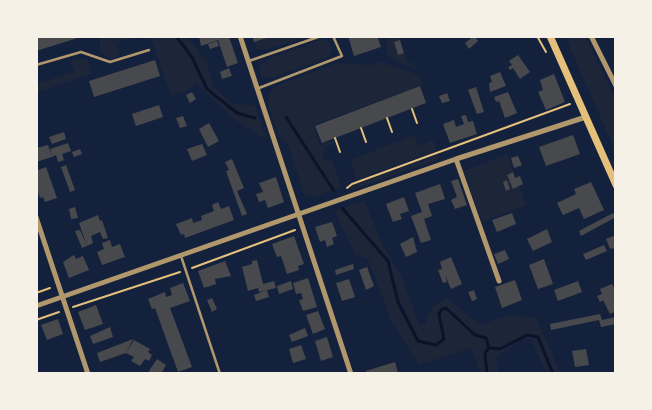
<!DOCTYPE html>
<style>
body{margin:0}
#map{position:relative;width:652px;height:410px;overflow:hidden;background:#14213d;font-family:Poppins,sans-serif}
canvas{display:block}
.frame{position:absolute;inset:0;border:38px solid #f6f1e7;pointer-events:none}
</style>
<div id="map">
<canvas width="652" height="410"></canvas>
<div class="frame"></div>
</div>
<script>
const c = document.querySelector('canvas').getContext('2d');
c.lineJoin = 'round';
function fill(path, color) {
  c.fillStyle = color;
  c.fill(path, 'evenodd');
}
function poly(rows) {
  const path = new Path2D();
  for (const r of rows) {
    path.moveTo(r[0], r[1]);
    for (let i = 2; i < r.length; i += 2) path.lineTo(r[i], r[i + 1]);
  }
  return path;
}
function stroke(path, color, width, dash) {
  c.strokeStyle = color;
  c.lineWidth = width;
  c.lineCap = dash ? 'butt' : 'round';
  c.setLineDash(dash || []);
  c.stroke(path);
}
const green = poly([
 [100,36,137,36,116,43,120,55,112,59,100,53],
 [150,36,186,36,207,62,213,86,232,104,255,105,266,139,235,120,195,82,188,90,171,95],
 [272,36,310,36,268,49,256,49,254,42],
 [387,36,397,36,400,40,394,42,398,55,404,53,408,63,414,63,416,69,393,60,387,55],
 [565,36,585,36,616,101,616,153],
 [323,39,330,43,332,51,328,57,274,77,263,77,260,74,259,66,268,59],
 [87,58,91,74,36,93,36,84,74,72,70,61],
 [381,62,421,76,423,85,313,125,320,145,333,141,334,145,324,146,323,160,332,161,341,187,313,197,304,194,287,143,282,142,269,109,268,98,271,92,275,86,337,63,371,65],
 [414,135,419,146,433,140,437,150,357,180,350,160],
 [507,154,526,205,482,222,464,171],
 [438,155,437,160,352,190,351,186],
 [364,201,384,247,401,275,419,324,425,324,432,307,447,298,480,325,509,315,536,318,561,374,547,374,531,339,523,339,496,357,499,374,481,374,471,348,419,365,392,323,368,259,355,254,334,211]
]);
const stream = poly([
 [176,36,192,57,207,89,237,113,255,118],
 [286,117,334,191],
 [342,208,388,261,398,302,418,341,436,345,444,339,439,314,442,309,446,308,475,335,486,338,489,348,500,349,527,335,538,337,553,374],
 [487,374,485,353,489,348]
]);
const building = poly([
 [36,36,81,36,81,37,36,51],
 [199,36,203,37,227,37,201,46],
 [252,36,270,36,270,37,254,42],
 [348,36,377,36,381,47,354,56],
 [474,36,478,41,469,49,465,43],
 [229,37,238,63,227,67,218,40],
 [400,40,404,53,398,55,394,42],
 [217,41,219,46,210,49,208,44],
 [518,55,530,72,520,79,513,68,510,70,508,67,512,65,509,61],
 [155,60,160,76,94,97,89,81],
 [229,68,232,76,222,79,220,72],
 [500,72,506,86,490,92,489,83,492,82,490,76],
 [554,74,565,102,546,110,538,92,543,90,540,80],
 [420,86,426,103,322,143,315,126],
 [476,87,484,112,477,114,468,90],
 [192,92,196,99,190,103,186,95],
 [508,92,517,113,505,118,499,101,496,102,494,97],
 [447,93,450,101,442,103,439,96],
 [159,105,163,117,136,126,132,114],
 [466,115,468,122,473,121,477,134,450,143,443,124,454,120,456,127,464,124,461,116],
 [183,116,187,126,180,128,176,118],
 [209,123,219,141,208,147,199,129],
 [64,132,66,139,52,144,49,137],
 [573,135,580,154,546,166,539,147],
 [68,143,71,151,62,154,64,160,58,162,56,155,52,157,50,149],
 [202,144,207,155,192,161,187,149],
 [48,145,52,157,36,162,36,148],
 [80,149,82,154,74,157,72,152],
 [518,156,522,165,514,168,511,158],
 [232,159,244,188,237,191,247,214,242,216,226,171,229,170,225,162],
 [66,165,75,190,70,192,61,167],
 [46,167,57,198,45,202,43,197,40,198,36,186,36,171],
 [513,172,515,178,520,176,523,184,513,189,507,175],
 [276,177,284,202,268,208,265,200,259,202,256,194,263,192,259,183],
 [458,179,467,205,455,209,451,200,457,197,451,181],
 [507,180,510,189,506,191,503,182],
 [591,182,604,210,584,219,579,208,563,215,557,203,576,194,574,189],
 [440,184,445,199,428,204,432,216,424,219,431,240,421,243,411,216,422,212,415,193],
 [404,197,409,211,400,214,402,219,393,222,386,204],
 [218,202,221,209,229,206,234,220,185,238,184,234,181,235,176,224,192,218,193,223,202,220,201,216,214,211,212,205],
 [75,207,78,218,71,219,69,209],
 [512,213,516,224,497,232,492,220],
 [613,213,616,217,581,236,579,231],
 [98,215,100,221,102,220,108,238,103,239,100,232,91,236,93,243,87,246,79,223],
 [332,222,337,236,332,238,334,244,327,247,325,240,320,242,315,227],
 [547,229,552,242,533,251,527,239],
 [80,230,87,246,82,248,75,231],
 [616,235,616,253,613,248,610,249,606,239],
 [294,236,304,264,298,266,299,270,287,274,281,256,277,257,272,244],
 [413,237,417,252,406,257,400,244],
 [110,240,112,247,120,244,125,257,102,265,97,252,104,249,102,243],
 [604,245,607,251,586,260,583,254],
 [505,250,509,259,498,264,494,254],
 [74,255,76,259,83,256,89,270,69,278,63,262],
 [451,257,462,284,451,289,445,275,447,282,443,283,438,270,442,269,440,262],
 [544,259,553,284,538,289,529,265],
 [257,260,263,284,274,281,276,288,259,292,258,288,248,291,242,267,252,264,252,261],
 [225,261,231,276,215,279,216,284,204,288,198,271],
 [353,264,354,269,336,275,335,270],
 [367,267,374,286,366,290,359,270],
 [308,278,317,307,303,311,299,300,303,299,301,293,296,294,293,283],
 [349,279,355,297,342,301,336,283],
 [515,280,522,300,502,308,495,287],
 [291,281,293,289,279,294,277,286],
 [578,281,582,292,558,301,554,290],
 [183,283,190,301,170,308,192,367,178,372,155,308,152,309,148,299,165,292,166,297,172,295,170,288],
 [612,284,616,292,616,311,610,314,603,300,600,302,597,296,602,294,600,289],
 [267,290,269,297,256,301,254,295],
 [474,290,477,299,472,301,468,292],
 [212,298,217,309,212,312,207,300],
 [96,305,103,324,85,330,78,312],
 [318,311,325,329,313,334,306,315],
 [600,314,602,320,616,317,616,324,601,327,599,320,551,330,550,324],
 [58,319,63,334,47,340,41,325],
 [110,327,113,337,93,344,90,336],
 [305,328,308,336,292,342,289,335],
 [327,337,333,357,321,361,315,341],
 [133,339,126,353,100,362,97,353],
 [134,340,150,349,148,352,152,355,149,361,145,359,140,366,131,361,134,357,126,353],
 [301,345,306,359,293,363,289,349],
 [586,349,589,365,575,367,572,351],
 [157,359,166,365,161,374,147,374],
 [395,362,398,373,367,374,366,371]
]);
const path = poly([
 [537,36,546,52],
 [412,109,417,123],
 [387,118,392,132],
 [361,128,366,142],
 [335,138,340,152],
 [347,188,352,184,570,104],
 [192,268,295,230],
 [36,293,50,288],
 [73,307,180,272],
 [36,320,59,312]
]);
const service = poly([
 [249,61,321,36],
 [36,65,81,52,110,62,149,50],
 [259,88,342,56,333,36],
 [181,256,220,374]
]);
const minor = poly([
 [240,36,351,374],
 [591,36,616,86],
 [456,159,499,281],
 [36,217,88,374],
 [36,306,456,159,586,117]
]);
const secondary = poly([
 [550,36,616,185]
]);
fill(green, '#1d2539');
stroke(stream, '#0b132b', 3);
fill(building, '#48494c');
stroke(path, '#e5c07b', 2);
stroke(service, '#b1986c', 2.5);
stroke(minor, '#b1986c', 5);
stroke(secondary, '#e5c07b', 7);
</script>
